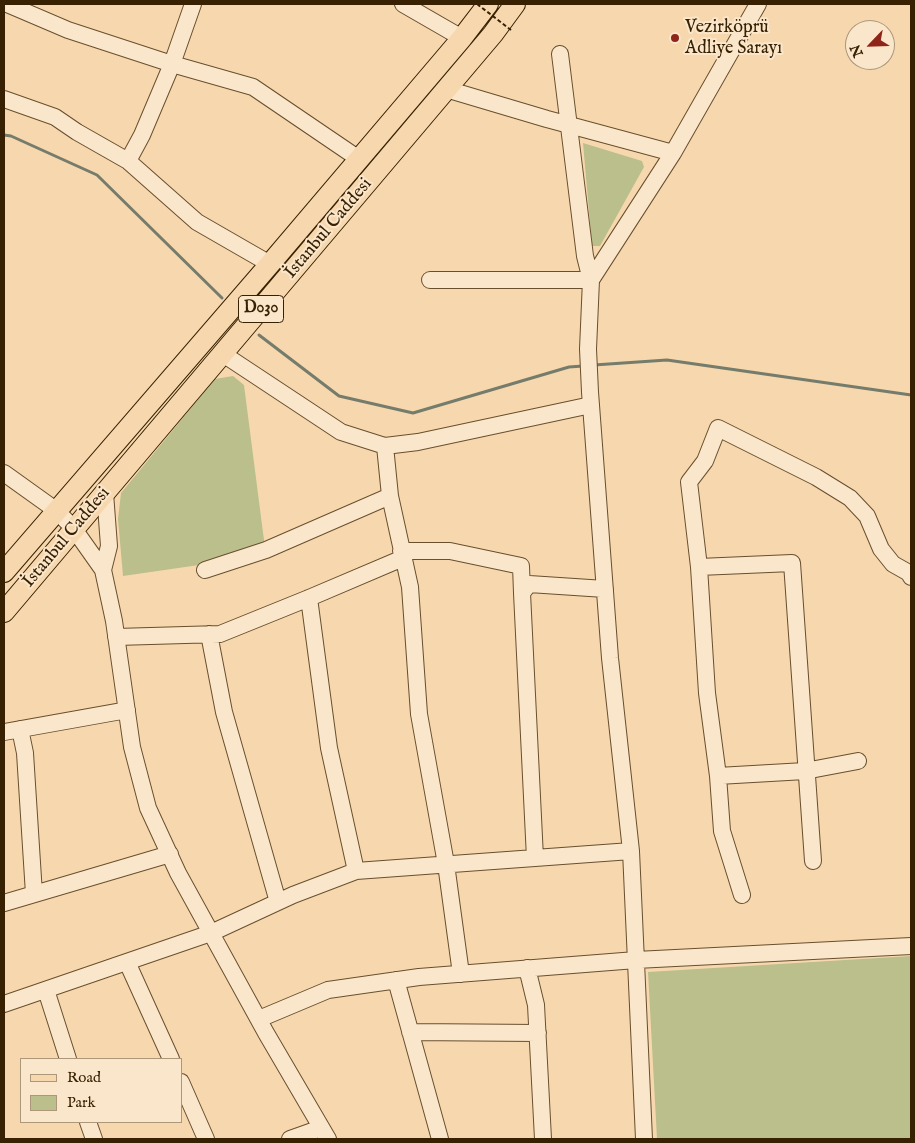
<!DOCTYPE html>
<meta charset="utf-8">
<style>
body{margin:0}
#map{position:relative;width:915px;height:1143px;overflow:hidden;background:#f7d8ae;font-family:"IM FELL English",serif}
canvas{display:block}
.frame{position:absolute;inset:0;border:5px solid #382103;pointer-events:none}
.legend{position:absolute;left:20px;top:1058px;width:162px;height:65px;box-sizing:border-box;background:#fae6ca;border:1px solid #ac977a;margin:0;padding:6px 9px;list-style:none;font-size:15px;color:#382103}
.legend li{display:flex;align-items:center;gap:10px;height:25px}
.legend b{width:25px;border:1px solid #ac977a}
.north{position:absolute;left:845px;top:20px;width:50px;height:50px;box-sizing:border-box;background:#fae6ca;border:1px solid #ac977a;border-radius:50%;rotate:246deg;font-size:14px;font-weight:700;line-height:20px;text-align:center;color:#382103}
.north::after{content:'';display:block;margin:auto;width:18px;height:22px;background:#8f2418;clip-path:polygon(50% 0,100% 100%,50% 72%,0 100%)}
</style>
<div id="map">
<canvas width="915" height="1143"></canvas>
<div class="frame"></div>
<ul class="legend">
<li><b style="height:6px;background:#f7d8ae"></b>Road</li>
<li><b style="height:14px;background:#babf8c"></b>Park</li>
</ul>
<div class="north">N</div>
</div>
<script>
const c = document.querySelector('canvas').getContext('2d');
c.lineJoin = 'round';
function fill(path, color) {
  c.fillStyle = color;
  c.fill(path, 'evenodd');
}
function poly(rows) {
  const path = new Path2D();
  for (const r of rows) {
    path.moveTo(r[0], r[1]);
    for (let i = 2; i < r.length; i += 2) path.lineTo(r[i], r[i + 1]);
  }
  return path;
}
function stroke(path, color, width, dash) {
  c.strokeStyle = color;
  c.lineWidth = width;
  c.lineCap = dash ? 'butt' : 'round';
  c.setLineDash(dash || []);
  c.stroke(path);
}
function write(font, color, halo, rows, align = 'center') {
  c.font = font + ' "IM FELL English",serif';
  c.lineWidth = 4;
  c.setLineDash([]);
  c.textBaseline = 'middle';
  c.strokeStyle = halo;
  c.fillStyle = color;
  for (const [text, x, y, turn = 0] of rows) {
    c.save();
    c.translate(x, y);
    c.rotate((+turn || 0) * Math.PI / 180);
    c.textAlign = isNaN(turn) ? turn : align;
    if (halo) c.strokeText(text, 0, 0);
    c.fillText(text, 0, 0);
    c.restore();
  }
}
const green = poly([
 [583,143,642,161,644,167,600,246,592,246],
 [233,376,244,385,265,548,213,563,123,576,118,519,121,493,215,379],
 [911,956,911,1139,657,1139,648,972]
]);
const stream = poly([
 [4,135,11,136,97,175,222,298],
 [259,335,339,396,413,413,569,367,583,366],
 [594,365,667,360,911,395]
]);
const minor = poly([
 [7,4,68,30,172,64,253,87,359,159],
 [193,4,172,64,142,135,128,161,197,222,270,264],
 [403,4,462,38],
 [446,89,547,119,673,153],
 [4,99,55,117,77,132,128,161],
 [430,280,591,280,585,256,560,54],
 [223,354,341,432,385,446,418,442,591,405],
 [385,446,390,496,410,587,419,714,446,864,461,974],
 [4,473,57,511,74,529,103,570,114,621,132,747,148,808,178,873,266,1033,328,1139],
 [401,551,450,551,521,566,522,593],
 [699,567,792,563,813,861],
 [103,570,109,546,105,493],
 [205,570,266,550,390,496],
 [309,598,329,748,356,871],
 [209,634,224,712,278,902],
 [116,637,220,634,309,598,403,558],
 [20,729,25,753,34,894],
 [4,732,127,710],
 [718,776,805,771,858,761],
 [535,858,522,593,529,584,605,589],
 [742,895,722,831,718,776,707,693,699,567,689,482,705,461,718,428,816,477,850,498,867,516,881,549,893,564,909,573,911,577],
 [4,903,170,854],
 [127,962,171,1059],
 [527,968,536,1005,543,1139],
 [396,980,440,1139],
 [46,990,68,1059],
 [4,1004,211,933,293,895,356,871,631,851],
 [259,1019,328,990,419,977,636,960,911,946],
 [410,1032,538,1033],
 [181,1082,206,1139],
 [88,1122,94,1139],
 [290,1139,321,1128],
 [644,1139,631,851,610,658,590,392,588,349,591,280,673,153,758,4]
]);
const major = poly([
 [4,572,270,264,462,38,488,4],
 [4,612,493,34,515,4]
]);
const pathBridge = poly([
 [477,4,511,30]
]);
const markers = [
 [675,38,5,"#8f2418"]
];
const shields = [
 [261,309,45]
];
const shieldNames = [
 ["D030",261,309]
];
const poiNames = [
 ["Vezirköprü",685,28],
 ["Adliye Sarayı",685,49]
];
const streetNames = [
 ["İstanbul Caddesi",329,229,-50],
 ["İstanbul Caddesi",67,538,-50]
];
fill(green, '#babf8c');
stroke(stream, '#757c6c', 3);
stroke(minor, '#684f2e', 18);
stroke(major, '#382103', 22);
stroke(minor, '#fae6ca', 16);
stroke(major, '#f7d8ae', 20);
stroke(pathBridge, '#382103', 2, [4, 2.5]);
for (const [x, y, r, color] of markers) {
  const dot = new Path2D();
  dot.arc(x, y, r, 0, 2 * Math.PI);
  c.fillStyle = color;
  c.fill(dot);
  stroke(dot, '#fae6ca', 2);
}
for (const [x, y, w] of shields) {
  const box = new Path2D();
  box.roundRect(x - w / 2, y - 13.5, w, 27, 4);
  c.fillStyle = '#fae6ca';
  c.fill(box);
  stroke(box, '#382103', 1);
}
write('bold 16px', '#382103', null, shieldNames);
write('18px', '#382103', '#fae6ca', poiNames, 'left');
write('18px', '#382103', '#fae6ca', streetNames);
</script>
